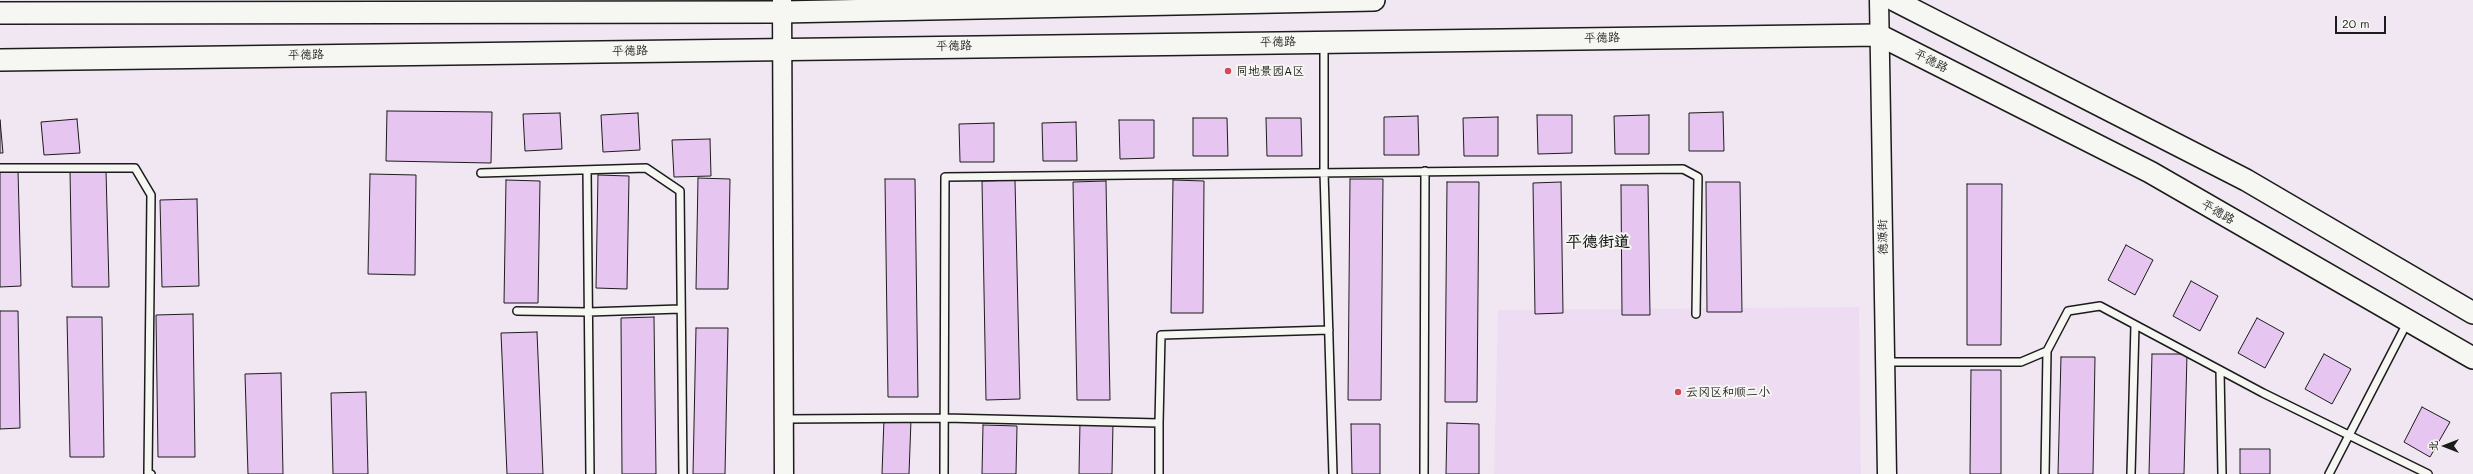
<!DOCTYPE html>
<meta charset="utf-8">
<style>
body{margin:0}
#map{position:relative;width:2473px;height:474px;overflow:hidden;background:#f1e7f2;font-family:Mali,"LXGW WenKai TC",sans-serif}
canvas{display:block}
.north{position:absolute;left:2425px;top:426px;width:40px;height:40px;-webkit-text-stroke:3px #f6f6f2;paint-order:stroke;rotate:270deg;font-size:11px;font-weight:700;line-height:16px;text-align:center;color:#1c1c1c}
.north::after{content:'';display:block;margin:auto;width:14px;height:18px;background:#1c1c1c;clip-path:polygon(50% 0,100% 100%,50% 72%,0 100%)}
.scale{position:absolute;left:2335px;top:16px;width:51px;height:18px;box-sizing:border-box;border:2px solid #1c1c1c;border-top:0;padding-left:5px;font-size:12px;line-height:14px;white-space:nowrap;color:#1c1c1c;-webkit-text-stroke:3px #f6f6f2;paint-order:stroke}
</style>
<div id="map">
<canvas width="2473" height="474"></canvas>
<div class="north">北</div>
<div class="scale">20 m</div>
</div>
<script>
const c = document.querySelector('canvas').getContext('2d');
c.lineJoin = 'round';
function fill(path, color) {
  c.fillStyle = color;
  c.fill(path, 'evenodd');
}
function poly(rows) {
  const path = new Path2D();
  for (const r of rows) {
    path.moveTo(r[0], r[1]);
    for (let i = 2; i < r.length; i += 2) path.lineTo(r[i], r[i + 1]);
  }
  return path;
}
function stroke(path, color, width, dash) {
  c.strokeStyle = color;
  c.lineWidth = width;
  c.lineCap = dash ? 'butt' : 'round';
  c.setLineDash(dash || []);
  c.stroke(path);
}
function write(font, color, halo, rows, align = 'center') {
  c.font = font + ' Mali,"LXGW WenKai TC",sans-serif';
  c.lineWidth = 4;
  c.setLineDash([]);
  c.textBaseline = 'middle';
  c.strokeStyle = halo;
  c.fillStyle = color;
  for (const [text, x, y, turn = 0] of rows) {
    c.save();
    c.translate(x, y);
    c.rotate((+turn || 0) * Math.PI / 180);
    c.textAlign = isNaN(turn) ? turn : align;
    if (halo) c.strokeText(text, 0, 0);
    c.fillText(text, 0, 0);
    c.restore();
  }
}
const built = poly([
 [1859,307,1861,474,1494,474,1498,310]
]);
const building = poly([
 [387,111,492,112,491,163,386,161,387,111],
 [1723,112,1724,151,1689,151,1689,113,1723,112],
 [560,113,562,149,525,151,523,114,560,113],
 [638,113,640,150,603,152,601,115,638,113],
 [1537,115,1572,115,1572,153,1538,154,1537,115],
 [1649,115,1649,154,1615,154,1614,116,1649,115],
 [1418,116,1419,155,1384,155,1384,117,1418,116],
 [1498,117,1498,156,1464,156,1463,118,1498,117],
 [1193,118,1227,118,1228,156,1193,156,1193,118],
 [1266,118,1301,118,1302,156,1267,156,1266,118],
 [77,119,80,153,44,155,41,122,77,119],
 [0,120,3,153,0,153,0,120],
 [1119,120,1154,120,1154,158,1120,159,1119,120],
 [1076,122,1077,161,1043,161,1042,123,1076,122],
 [994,123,994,162,960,162,959,124,994,123],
 [710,139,711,176,674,177,672,140,710,139],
 [0,170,18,170,21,286,0,287,0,170],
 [106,170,109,287,72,287,70,171,106,170],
 [370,174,416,175,415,275,368,274,370,174],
 [598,175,629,176,627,289,596,288,598,175],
 [698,178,730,179,728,289,696,289,698,178],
 [885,179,915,179,918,397,888,397,885,179],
 [1350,179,1383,179,1381,400,1348,400,1350,179],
 [506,180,540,181,538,303,504,303,506,180],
 [1015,180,1020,399,986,400,982,181,1015,180],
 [1173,180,1204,181,1203,313,1171,313,1173,180],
 [1106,181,1110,400,1077,400,1073,182,1106,181],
 [1447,182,1479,182,1477,402,1445,402,1447,182],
 [1561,182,1563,313,1535,314,1533,183,1561,182],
 [1706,182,1740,182,1742,312,1707,312,1706,182],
 [1967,184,2002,184,2001,345,1967,345,1967,184],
 [1621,185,1648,185,1650,315,1622,315,1621,185],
 [197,199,199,286,162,287,160,200,197,199],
 [2126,245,2153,260,2135,295,2108,280,2126,245],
 [2191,281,2218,296,2200,331,2173,316,2191,281],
 [0,311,18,311,20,428,0,429,0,311],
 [193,314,195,457,158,457,156,315,193,314],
 [67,317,102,317,104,457,70,457,67,317],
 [654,317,656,474,622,474,621,318,654,317],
 [2257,318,2284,333,2265,368,2238,353,2257,318],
 [696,328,728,328,725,474,693,474,696,328],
 [537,332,543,474,507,474,501,333,537,332],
 [2152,354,2187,354,2184,474,2149,474,2152,354],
 [2324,354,2351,369,2332,404,2305,389,2324,354],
 [2061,357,2095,357,2093,474,2058,474,2061,357],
 [1971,370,2001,370,2001,474,1970,474,1971,370],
 [281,373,283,474,248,474,245,374,281,373],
 [366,392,368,474,333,474,331,393,366,392],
 [2422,407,2450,422,2430,457,2404,442,2422,407],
 [884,419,911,420,909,474,882,474,884,419],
 [1080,422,1113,422,1112,474,1079,474,1080,422],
 [1447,423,1479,424,1479,474,1446,474,1447,423],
 [1351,424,1380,424,1380,474,1352,474,1351,424],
 [983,425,1017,426,1016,474,982,474,983,425],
 [2240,449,2270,449,2270,474,2240,474,2240,449]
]);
const service = poly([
 [1324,44,1324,172,1333,474],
 [0,168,135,168,151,195,148,473,151,474],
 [587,170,590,474],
 [481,173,646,168,680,191,683,474],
 [517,311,588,312,680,309],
 [1885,362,2021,362,2047,351],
 [2220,371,2222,474],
 [784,419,945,418,1159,423,1161,335,1329,330],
 [944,474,945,177,1683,169,1698,177,1696,314],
 [1159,474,1159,423],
 [1424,474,1425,171],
 [2045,474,2047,351,2068,311,2100,306,2263,393,2428,474],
 [2131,474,2135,325],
 [2329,474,2407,323]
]);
const tertiary = poly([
 [782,0,784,474],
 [1879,0,1887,474]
]);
const secondary = poly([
 [1894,0,2246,180,2473,313],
 [0,13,782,12,1374,0],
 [0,60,1879,35,2150,172,2473,358]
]);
const markers = [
 [1228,71,4,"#d1495b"],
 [1678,392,4,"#d1495b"]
];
const streetNames = [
 ["平德路",1602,38,-1],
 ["平德路",1278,42,-1],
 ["平德路",954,46,-1],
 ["平德路",630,51,-1],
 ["平德路",306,55,-1],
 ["平德路",1931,61,27],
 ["平德路",2218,212,30],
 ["德源街",1883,237,-91]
];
const poiNames = [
 ["同地景园A区",1236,71],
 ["云冈区和顺二小",1686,392]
];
const districtNames = [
 ["平德街道",1598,242]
];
fill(built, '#eeddf2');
fill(building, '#e6c5f1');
stroke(building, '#1c1c1c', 1);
stroke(service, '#1c1c1c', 10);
stroke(tertiary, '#1c1c1c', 21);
stroke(secondary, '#1c1c1c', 24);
stroke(service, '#f6f6f2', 7);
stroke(tertiary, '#f6f6f2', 18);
stroke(secondary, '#f6f6f2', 21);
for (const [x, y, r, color] of markers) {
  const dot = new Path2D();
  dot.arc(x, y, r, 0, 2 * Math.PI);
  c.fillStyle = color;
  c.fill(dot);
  stroke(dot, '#f6f6f2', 1.5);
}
write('12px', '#1c1c1c', '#f6f6f2', streetNames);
write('12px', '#1c1c1c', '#f6f6f2', poiNames, 'left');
write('bold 16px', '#1c1c1c', '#f6f6f2', districtNames);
</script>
